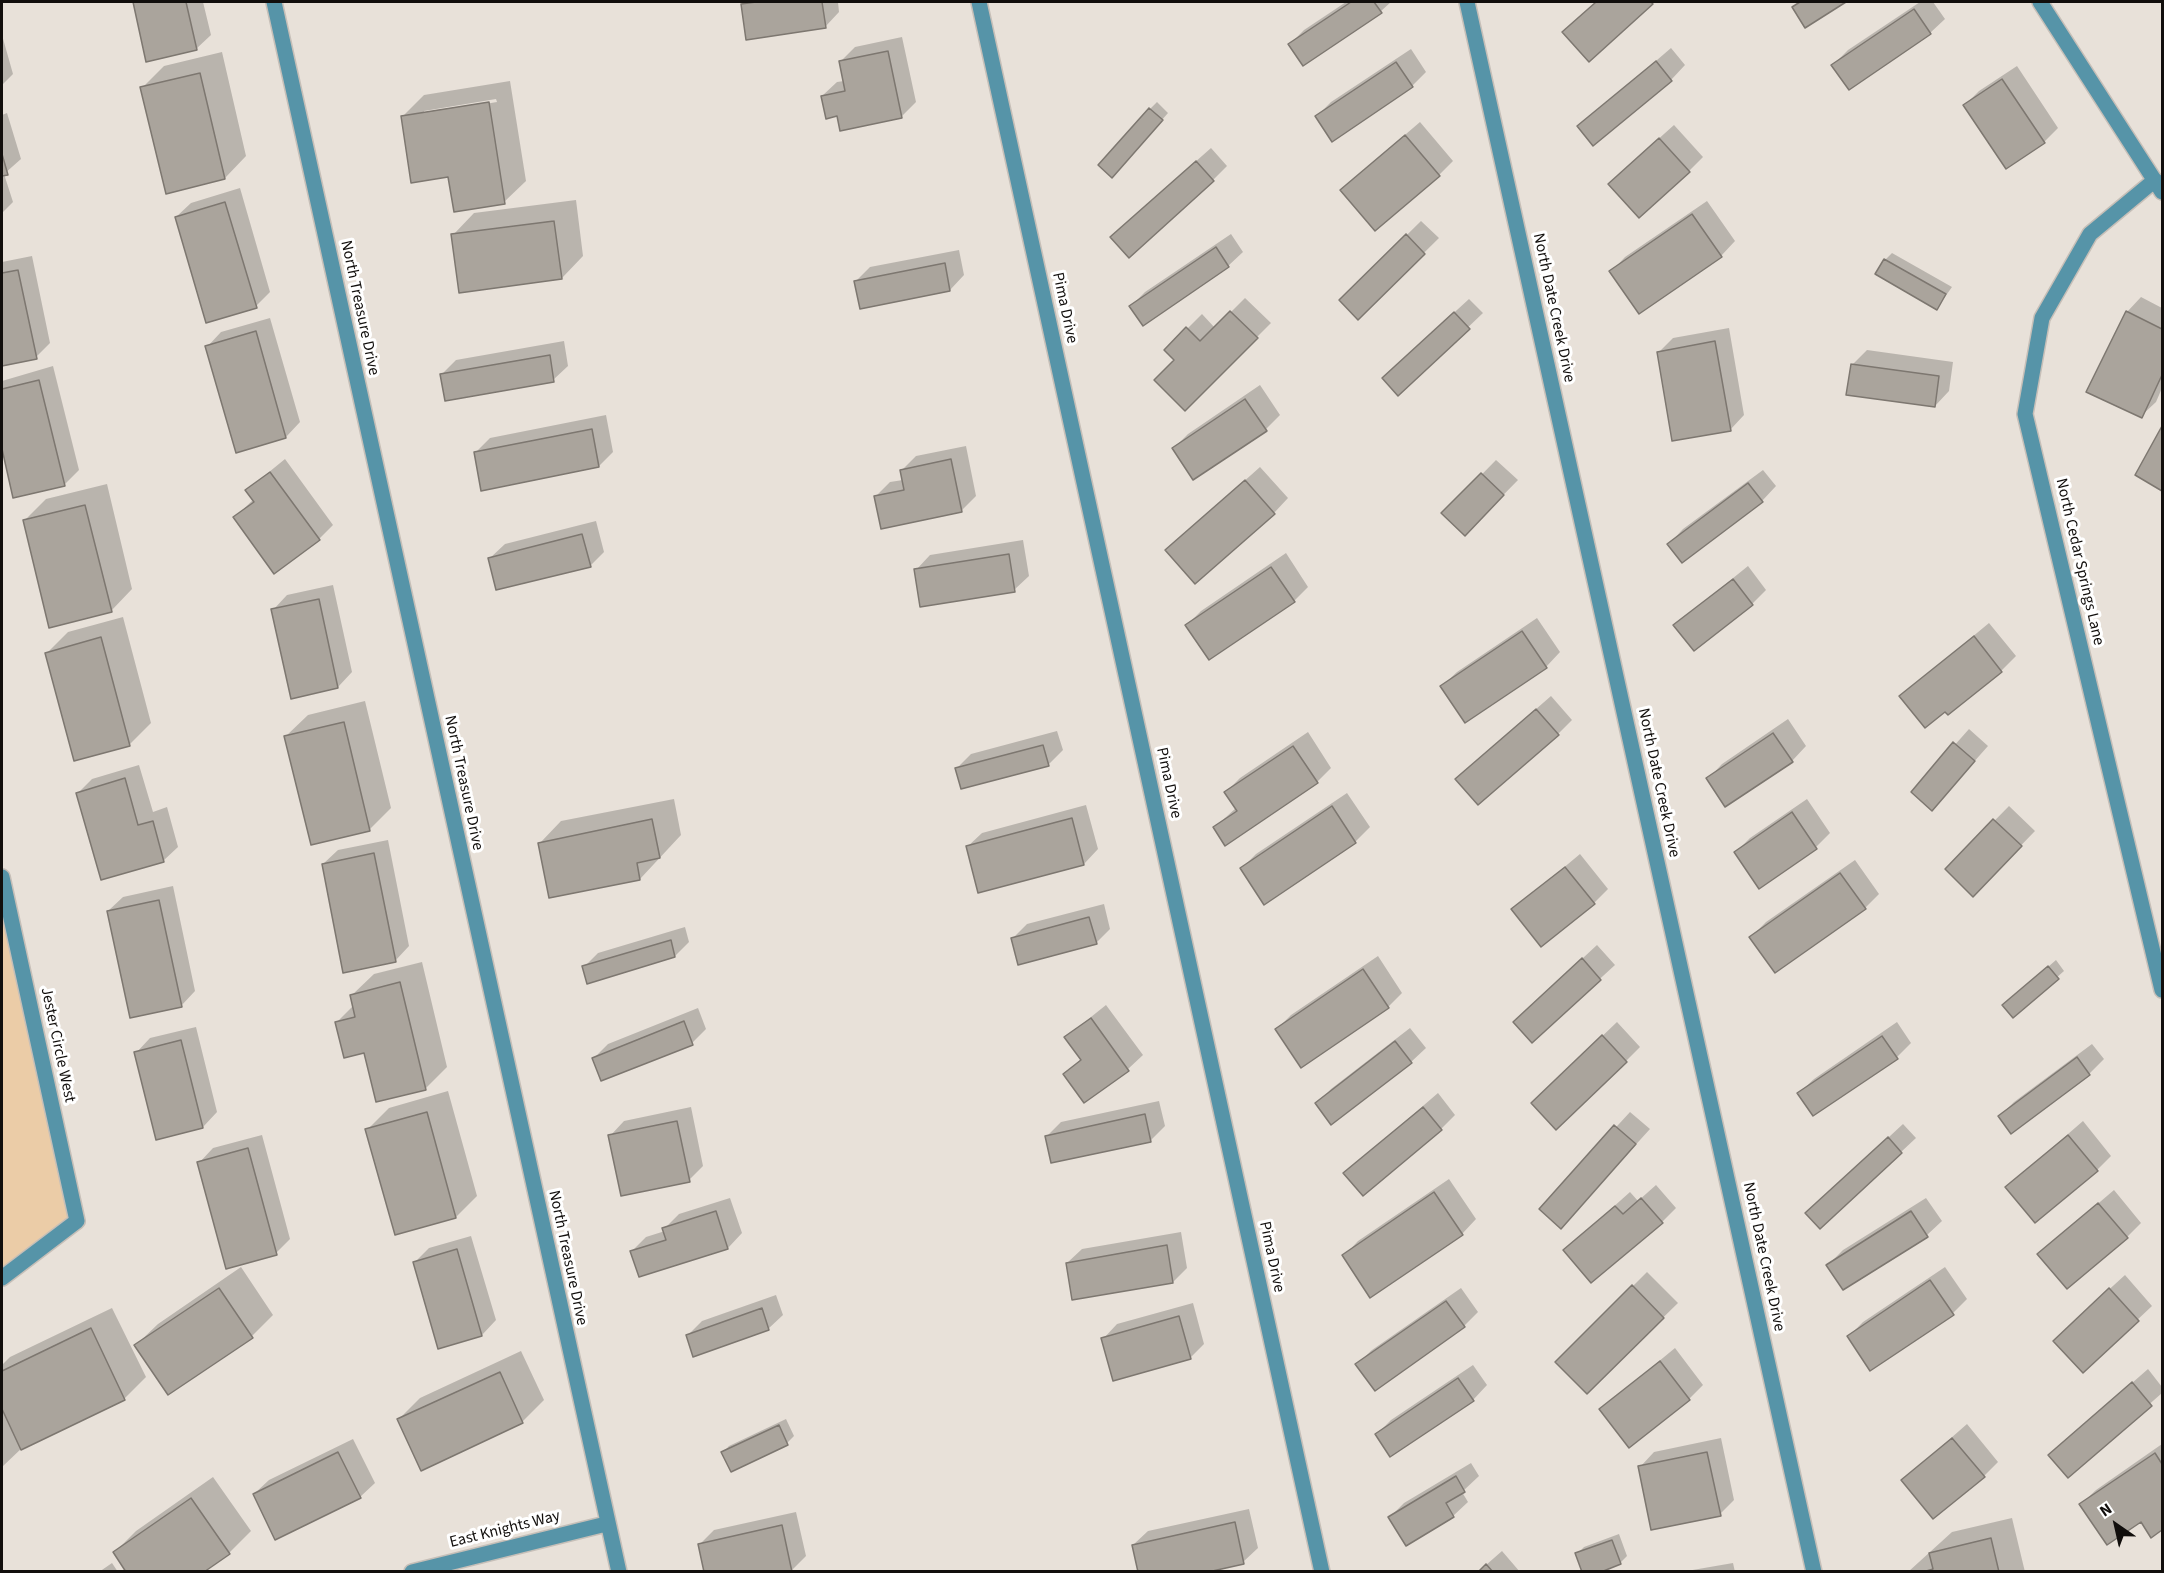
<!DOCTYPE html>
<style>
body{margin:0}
#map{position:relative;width:2164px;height:1573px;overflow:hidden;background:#e8e1d9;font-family:"Source Sans 3",sans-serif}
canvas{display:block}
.frame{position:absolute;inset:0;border:3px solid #110e0c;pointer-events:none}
.north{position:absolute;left:2086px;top:1495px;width:60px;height:60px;-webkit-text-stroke:4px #fff;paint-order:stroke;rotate:326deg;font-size:16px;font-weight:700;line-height:24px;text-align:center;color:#110e0c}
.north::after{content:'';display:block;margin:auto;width:21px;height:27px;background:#110e0c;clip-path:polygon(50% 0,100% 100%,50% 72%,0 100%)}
</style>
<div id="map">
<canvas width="2164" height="1573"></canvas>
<div class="frame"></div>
<div class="north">N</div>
</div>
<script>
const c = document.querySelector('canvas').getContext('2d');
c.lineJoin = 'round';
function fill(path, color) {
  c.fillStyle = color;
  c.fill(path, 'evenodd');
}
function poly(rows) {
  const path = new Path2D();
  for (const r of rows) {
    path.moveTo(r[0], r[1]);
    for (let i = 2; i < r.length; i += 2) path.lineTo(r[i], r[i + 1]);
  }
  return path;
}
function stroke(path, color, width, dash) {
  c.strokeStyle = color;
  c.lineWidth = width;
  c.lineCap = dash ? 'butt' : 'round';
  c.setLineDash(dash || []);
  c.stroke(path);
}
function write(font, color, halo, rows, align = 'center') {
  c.font = font + ' "Source Sans 3",sans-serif';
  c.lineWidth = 6;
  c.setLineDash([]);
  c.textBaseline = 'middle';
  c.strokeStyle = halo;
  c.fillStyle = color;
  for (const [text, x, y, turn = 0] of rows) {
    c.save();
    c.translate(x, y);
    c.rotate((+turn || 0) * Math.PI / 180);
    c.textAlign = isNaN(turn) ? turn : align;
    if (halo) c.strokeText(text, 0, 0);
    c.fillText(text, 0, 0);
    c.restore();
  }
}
const green = poly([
 [2,878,77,1221,2,1285]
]);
const shadow = poly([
 [135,2,203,2,211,35,196,49,148,60],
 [745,2,838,2,839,12,825,27,742,4],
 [1346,2,1391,2,1381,11,1303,64,1290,44,1304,30],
 [1596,2,1653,2,1589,59,1578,18],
 [1799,2,1843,2,1805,26,1794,7],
 [1920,2,1933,2,1945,19,1930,33,1833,65,1848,50],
 [2,35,13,74,2,85],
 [902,37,916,102,902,116,838,115,822,96,837,82,844,81,840,62,855,47],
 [1671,48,1685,65,1671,80,1579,127],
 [1411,49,1426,72,1412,86,1317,116,1331,102],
 [222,52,246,156,225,178,142,88,164,66],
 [2017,66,2058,128,2044,142,1965,105,1979,91],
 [510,81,526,181,504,202,449,176,402,117,424,95],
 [496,99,497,102,424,114,424,111],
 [1157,102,1168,113,1119,169,1150,109],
 [7,113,21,159,4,174,13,202,2,213,2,115],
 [1420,122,1453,161,1439,175,1357,176],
 [1674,125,1703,157,1689,171,1625,169],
 [1211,148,1227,166,1213,180,1126,223],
 [240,188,270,292,256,306,176,217,191,203],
 [576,200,583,256,562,278,453,235,474,213],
 [1707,201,1735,241,1721,256,1611,272,1625,257],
 [1421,221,1439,238,1358,318,1341,300],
 [1231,234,1243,252,1228,266,1131,306,1145,292],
 [959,250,964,275,950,290,856,281,870,267],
 [1892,253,1952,287,1937,308,1885,260],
 [32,256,50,343,36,357,2,365,2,262],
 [2141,297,2162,308,2162,388,2156,402,2141,416,2127,312],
 [1245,298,1271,323,1185,409,1176,360,1166,350,1202,314,1215,328],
 [1469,299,1483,313,1398,394,1398,364],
 [270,318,300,422,286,437,237,451,207,347,221,332],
 [1729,328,1744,415,1730,430,1659,352,1673,338],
 [564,341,568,366,553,380,441,375,456,360],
 [1867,350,1953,362,1949,391,1935,406,1852,365],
 [53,366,79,470,64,485,14,496,2,442,2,381],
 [1260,385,1280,415,1266,429,1174,448,1188,434],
 [606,415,613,452,599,466,476,452,490,438],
 [2162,429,2162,489,2137,474],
 [966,446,976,496,961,511,875,497,890,482,903,480,901,471,916,456],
 [285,459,333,525,319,539,235,517,254,499,247,490],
 [1496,460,1518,480,1465,534,1444,513],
 [1260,467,1288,498,1274,513,1167,550],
 [1763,470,1776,486,1762,501,1669,544,1683,529],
 [107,484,132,589,111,611,24,521,46,499],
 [596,521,604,552,590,566,490,558,505,544],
 [1023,540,1029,576,1014,590,916,570,930,555],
 [1286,553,1308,587,1294,601,1187,625,1201,611],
 [1748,566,1766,590,1752,604,1675,625],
 [333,585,352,672,338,687,273,610,287,595],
 [123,617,151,723,130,744,47,653,68,632],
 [1537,618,1560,652,1546,667,1442,686,1457,672],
 [1989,623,2016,656,2001,671,1948,713,1901,696],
 [1551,696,1572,720,1558,734,1472,765],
 [365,701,391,808,369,830,286,736,308,715],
 [1788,719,1806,746,1792,761,1708,779,1722,764],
 [1969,729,1988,746,1932,809,1913,792],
 [1057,731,1063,750,1048,765,957,768,971,754],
 [1308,732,1331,768,1317,782,1215,827,1236,808,1226,792,1240,778],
 [139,765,153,812,167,807,178,847,163,861,78,793,92,779],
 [1347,793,1370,827,1355,842,1265,903,1241,869,1256,854],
 [674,799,681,835,640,879,540,843,561,821],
 [1807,799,1830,833,1816,847,1759,886,1736,852,1750,838],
 [1086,805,1098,849,1084,864,967,847,982,833],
 [2009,806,2035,831,1973,895,1947,869],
 [388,840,409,946,395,961,323,864,338,850],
 [1580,854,1608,889,1594,903,1513,910],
 [1855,860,1879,894,1865,908,1751,937,1766,922],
 [173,886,195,991,181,1006,108,911,123,897],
 [1104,904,1110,929,1096,943,1013,938,1027,924],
 [685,927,689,942,675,956,584,967,598,953],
 [1597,945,1615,965,1532,1041,1529,1008],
 [1378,956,1402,993,1388,1007,1277,1029,1291,1015],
 [2056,960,2064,971,2013,1016,2011,999],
 [422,962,447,1067,426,1088,365,1051,336,1023,354,1005,352,995,374,974],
 [1106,1005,1143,1055,1128,1069,1085,1101,1065,1074,1082,1058,1066,1037],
 [698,1008,706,1029,692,1043,594,1058,608,1044],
 [1617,1022,1640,1047,1626,1061,1547,1089],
 [1897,1022,1911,1043,1897,1057,1799,1093,1814,1079],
 [196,1027,217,1112,203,1127,136,1053,150,1038],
 [1410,1028,1426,1048,1411,1062,1331,1123,1317,1104,1331,1089],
 [2092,1044,2104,1059,2089,1074,2012,1132,2000,1116,2014,1102],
 [448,1091,477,1196,456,1217,367,1130,389,1108],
 [1438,1093,1455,1115,1441,1129,1345,1173],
 [1159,1101,1165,1126,1150,1141,1047,1136,1061,1122],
 [691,1107,703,1166,689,1180,610,1136,624,1121],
 [1630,1112,1650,1129,1561,1227,1541,1209],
 [2083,1121,2111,1156,2097,1170,2007,1187],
 [1903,1124,1916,1138,1901,1152,1822,1199],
 [262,1135,290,1239,276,1253,199,1163,213,1148],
 [1449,1179,1476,1219,1462,1234,1371,1296,1344,1256,1358,1241],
 [1656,1185,1676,1208,1662,1222,1565,1250,1630,1192,1638,1201],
 [2114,1190,2141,1223,2127,1237,2039,1254],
 [730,1198,742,1233,728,1248,632,1251,646,1237,665,1231,664,1229,679,1214],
 [1926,1198,1942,1221,1927,1235,1844,1288,1828,1265,1843,1250],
 [1181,1232,1187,1268,1173,1282,1067,1263,1082,1249],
 [471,1236,496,1320,482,1335,439,1347,415,1262,429,1248],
 [241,1267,273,1315,252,1336,136,1345,158,1324],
 [1945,1267,1967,1299,1953,1313,1849,1336,1863,1322],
 [1647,1272,1678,1303,1587,1392,1557,1362],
 [2125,1275,2152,1306,2083,1371,2069,1326],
 [1461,1288,1478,1312,1464,1326,1357,1364,1372,1350],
 [776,1295,783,1315,768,1329,688,1335,702,1321],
 [1193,1303,1204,1344,1190,1358,1103,1339,1117,1324],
 [112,1308,146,1377,124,1399,23,1447,2,1467,2,1365,10,1357],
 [1675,1348,1703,1385,1689,1399,1601,1409],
 [521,1351,544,1400,522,1422,399,1419,420,1398],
 [1473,1365,1487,1385,1473,1400,1377,1434,1391,1420],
 [2148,1369,2162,1387,2162,1393,2068,1476,2050,1455],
 [786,1419,794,1436,787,1443,732,1470,723,1452,729,1446],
 [1967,1424,1998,1462,1984,1476,1903,1480],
 [1721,1438,1734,1500,1720,1514,1640,1467,1654,1452],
 [353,1439,375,1483,360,1497,254,1494,269,1480],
 [2162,1444,2162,1528,2152,1536,2141,1520,2081,1504,2096,1490],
 [1471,1463,1479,1476,1462,1492,1468,1502,1453,1516,1390,1517,1404,1503],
 [213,1477,251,1531,229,1553,202,1572,115,1552,136,1531],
 [1249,1509,1258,1548,1243,1562,1133,1545,1148,1531],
 [796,1512,806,1556,791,1571,700,1544,714,1530],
 [2012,1518,2025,1572,1908,1572,1952,1532],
 [1619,1534,1627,1556,1620,1563,1577,1554,1584,1547],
 [1502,1551,1520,1572,1478,1572],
 [112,1563,118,1572,99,1572],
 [1733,1563,1735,1572,1681,1572]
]);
const building = poly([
 [133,2,186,2,197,50,146,62,133,2],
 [756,2,822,2,826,28,746,40,741,4,756,2],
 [1351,2,1374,2,1382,13,1303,66,1288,44,1351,2],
 [1596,2,1651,2,1653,4,1589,62,1562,32,1596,2],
 [1800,2,1846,2,1805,28,1792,7,1800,2],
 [1914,9,1931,34,1849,90,1831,65,1914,9],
 [888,51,902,118,840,131,837,116,826,119,821,96,845,91,839,61,888,51],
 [1656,61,1672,81,1593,146,1577,126,1656,61],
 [1396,62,1413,87,1332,142,1315,116,1396,62],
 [200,73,225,179,166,194,140,87,200,73],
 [2002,79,2045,143,2006,169,1963,105,2002,79],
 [489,102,505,204,454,212,448,177,411,183,401,116,489,102],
 [1149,108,1163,120,1112,178,1098,165,1149,108],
 [1405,135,1440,176,1375,231,1340,190,1405,135],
 [1659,138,1690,172,1639,218,1608,184,1659,138],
 [2,154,8,175,2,176,2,154],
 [1196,161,1214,181,1129,258,1110,237,1196,161],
 [225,202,257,308,206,323,175,217,225,202],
 [1692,214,1722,257,1639,314,1609,271,1692,214],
 [554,221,562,279,459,293,451,234,554,221],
 [1406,234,1425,254,1358,320,1339,300,1406,234],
 [1216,247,1229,267,1143,326,1129,306,1216,247],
 [1884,259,1946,294,1937,310,1875,274,1884,259],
 [945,263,950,291,860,309,854,281,945,263],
 [18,270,37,359,2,366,2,273,18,270],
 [1230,311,1258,338,1185,411,1154,380,1174,360,1164,350,1186,327,1200,341,1230,311],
 [2126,311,2162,329,2162,375,2142,418,2086,392,2126,311],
 [1454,312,1470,329,1398,396,1382,378,1454,312],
 [256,331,286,438,236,453,205,346,256,331],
 [1715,341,1731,431,1672,441,1657,352,1715,341],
 [550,355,554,382,445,401,440,374,550,355],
 [1851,364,1939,376,1935,407,1846,395,1851,364],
 [39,380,65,486,13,498,2,449,2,389,39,380],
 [1245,399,1267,431,1193,480,1172,448,1245,399],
 [2162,426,2162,491,2135,475,2162,426],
 [592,429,599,467,481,491,474,452,592,429],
 [951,459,962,512,881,529,874,496,904,490,900,470,951,459],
 [270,472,320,540,274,574,233,517,254,502,245,490,270,472],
 [1481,473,1504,495,1465,536,1441,513,1481,473],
 [1245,480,1275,514,1195,584,1165,550,1245,480],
 [1748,483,1763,502,1682,563,1667,544,1748,483],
 [85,505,112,612,49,628,23,520,85,505],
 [582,534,591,567,496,590,488,558,582,534],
 [1009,554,1015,592,920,607,914,569,1009,554],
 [1271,567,1295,602,1209,660,1185,625,1271,567],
 [1733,579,1753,605,1694,651,1673,625,1733,579],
 [319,599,338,688,291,699,271,609,319,599],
 [1522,631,1547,668,1465,723,1440,686,1522,631],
 [1974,636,2002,672,1948,715,1945,712,1925,728,1899,696,1974,636],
 [101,637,130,746,74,761,45,653,101,637],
 [1536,709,1559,735,1478,805,1455,779,1536,709],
 [344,722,370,831,311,845,284,736,344,722],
 [1773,733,1793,762,1725,807,1706,778,1773,733],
 [1953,742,1975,761,1932,811,1911,792,1953,742],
 [1043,745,1049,766,961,789,955,768,1043,745],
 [1293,746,1318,783,1225,846,1213,827,1237,811,1224,792,1293,746],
 [125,778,138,825,153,821,164,862,101,880,76,793,125,778],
 [1332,806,1356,843,1264,905,1240,868,1332,806],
 [1792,812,1817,849,1759,889,1734,852,1792,812],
 [1072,818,1084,865,978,893,966,846,1072,818],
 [652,819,660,858,637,863,640,880,549,898,538,843,652,819],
 [1993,819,2022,846,1973,897,1945,869,1993,819],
 [374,853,396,962,343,973,322,864,374,853],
 [1565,867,1595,904,1541,947,1511,909,1565,867],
 [1840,873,1866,909,1775,973,1749,937,1840,873],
 [159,900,182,1007,130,1018,107,911,159,900],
 [1089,917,1097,944,1018,965,1011,938,1089,917],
 [671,940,675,957,587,984,582,966,671,940],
 [1582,958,1601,980,1532,1043,1513,1022,1582,958],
 [2048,966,2059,979,2013,1018,2002,1005,2048,966],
 [1363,969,1389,1008,1301,1068,1275,1029,1363,969],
 [400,982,426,1090,376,1102,364,1053,344,1058,335,1022,355,1017,350,995,400,982],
 [1091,1018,1129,1071,1084,1103,1063,1074,1081,1060,1064,1037,1091,1018],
 [684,1021,693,1045,601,1081,592,1058,684,1021],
 [1602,1035,1627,1062,1556,1130,1531,1103,1602,1035],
 [1882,1036,1898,1059,1813,1116,1797,1093,1882,1036],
 [181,1040,203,1128,156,1140,134,1052,181,1040],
 [1395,1041,1412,1063,1331,1125,1315,1103,1395,1041],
 [2077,1057,2090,1075,2011,1134,1998,1116,2077,1057],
 [1423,1107,1442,1130,1363,1196,1343,1173,1423,1107],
 [427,1112,456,1218,395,1235,365,1129,427,1112],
 [1145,1114,1151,1142,1051,1163,1045,1136,1145,1114],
 [677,1121,690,1182,621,1196,608,1135,677,1121],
 [1614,1125,1636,1144,1561,1229,1539,1209,1614,1125],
 [2068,1135,2098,1171,2035,1223,2005,1187,2068,1135],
 [1888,1137,1902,1153,1820,1229,1805,1213,1888,1137],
 [248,1148,277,1255,226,1269,197,1162,248,1148],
 [1434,1192,1463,1235,1370,1298,1342,1255,1434,1192],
 [1641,1198,1663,1223,1591,1283,1563,1250,1615,1206,1623,1214,1641,1198],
 [2098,1203,2128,1238,2067,1289,2037,1254,2098,1203],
 [716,1211,728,1249,639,1277,630,1251,666,1240,662,1228,716,1211],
 [1911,1211,1928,1237,1843,1290,1826,1265,1911,1211],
 [1167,1245,1173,1283,1072,1300,1066,1263,1167,1245],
 [457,1249,482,1336,438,1349,413,1262,457,1249],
 [1930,1280,1954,1315,1870,1371,1847,1336,1930,1280],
 [1632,1285,1664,1318,1587,1394,1555,1362,1632,1285],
 [219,1288,253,1338,168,1395,134,1345,219,1288],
 [2109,1288,2139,1321,2083,1373,2053,1341,2109,1288],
 [1446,1301,1465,1327,1375,1391,1355,1364,1446,1301],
 [762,1308,769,1330,693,1357,686,1335,762,1308],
 [1179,1316,1191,1359,1113,1381,1101,1338,1179,1316],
 [91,1328,125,1400,21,1450,2,1409,2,1371,91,1328],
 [1660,1361,1690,1400,1629,1448,1599,1409,1660,1361],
 [500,1372,523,1423,421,1471,397,1419,500,1372],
 [1458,1378,1474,1401,1390,1457,1375,1434,1458,1378],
 [2132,1382,2152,1406,2068,1478,2048,1455,2132,1382],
 [779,1425,788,1445,731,1472,721,1452,779,1425],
 [1952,1438,1985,1477,1933,1519,1901,1480,1952,1438],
 [338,1452,361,1498,275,1540,253,1494,338,1452],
 [1707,1452,1721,1516,1651,1530,1638,1466,1707,1452],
 [2155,1453,2162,1464,2162,1530,2151,1538,2141,1522,2107,1545,2079,1504,2155,1453],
 [1456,1476,1465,1492,1446,1503,1454,1517,1406,1546,1388,1517,1456,1476],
 [191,1498,230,1554,204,1572,126,1572,113,1552,191,1498],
 [1235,1522,1244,1564,1208,1572,1138,1572,1132,1545,1235,1522],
 [782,1525,792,1572,704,1572,698,1544,782,1525],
 [1991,1538,1999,1572,1923,1572,1933,1569,1929,1553,1991,1538],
 [1612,1540,1621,1564,1601,1572,1582,1572,1575,1553,1612,1540],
 [1486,1564,1493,1572,1478,1572,1486,1564]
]);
const street = poly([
 [274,2,619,1572],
 [979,2,1322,1572],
 [1467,2,1814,1572],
 [2040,2,2162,192],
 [2155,180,2090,234,2042,318,2025,414,2162,990],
 [2,877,77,1221,2,1278],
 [412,1572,606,1524]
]);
const streetNames = [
 ["North Treasure Drive",359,308,78],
 ["Pima Drive",1064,308,78],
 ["North Date Creek Drive",1553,308,78],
 ["North Cedar Springs Lane",2079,562,77],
 ["North Treasure Drive",463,783,78],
 ["Pima Drive",1168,783,78],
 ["North Date Creek Drive",1658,783,78],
 ["Jester Circle West",57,1045,78],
 ["Pima Drive",1271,1257,78],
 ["North Date Creek Drive",1763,1257,78],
 ["North Treasure Drive",567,1258,78],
 ["East Knights Way",505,1530,-14]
];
fill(green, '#ebcca7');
fill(shadow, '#0003');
fill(building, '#aaa49c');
stroke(building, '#7d7770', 1.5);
stroke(street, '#c6bfb8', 18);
stroke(street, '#5694a8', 15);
write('16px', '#110e0c', '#fff', streetNames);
</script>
